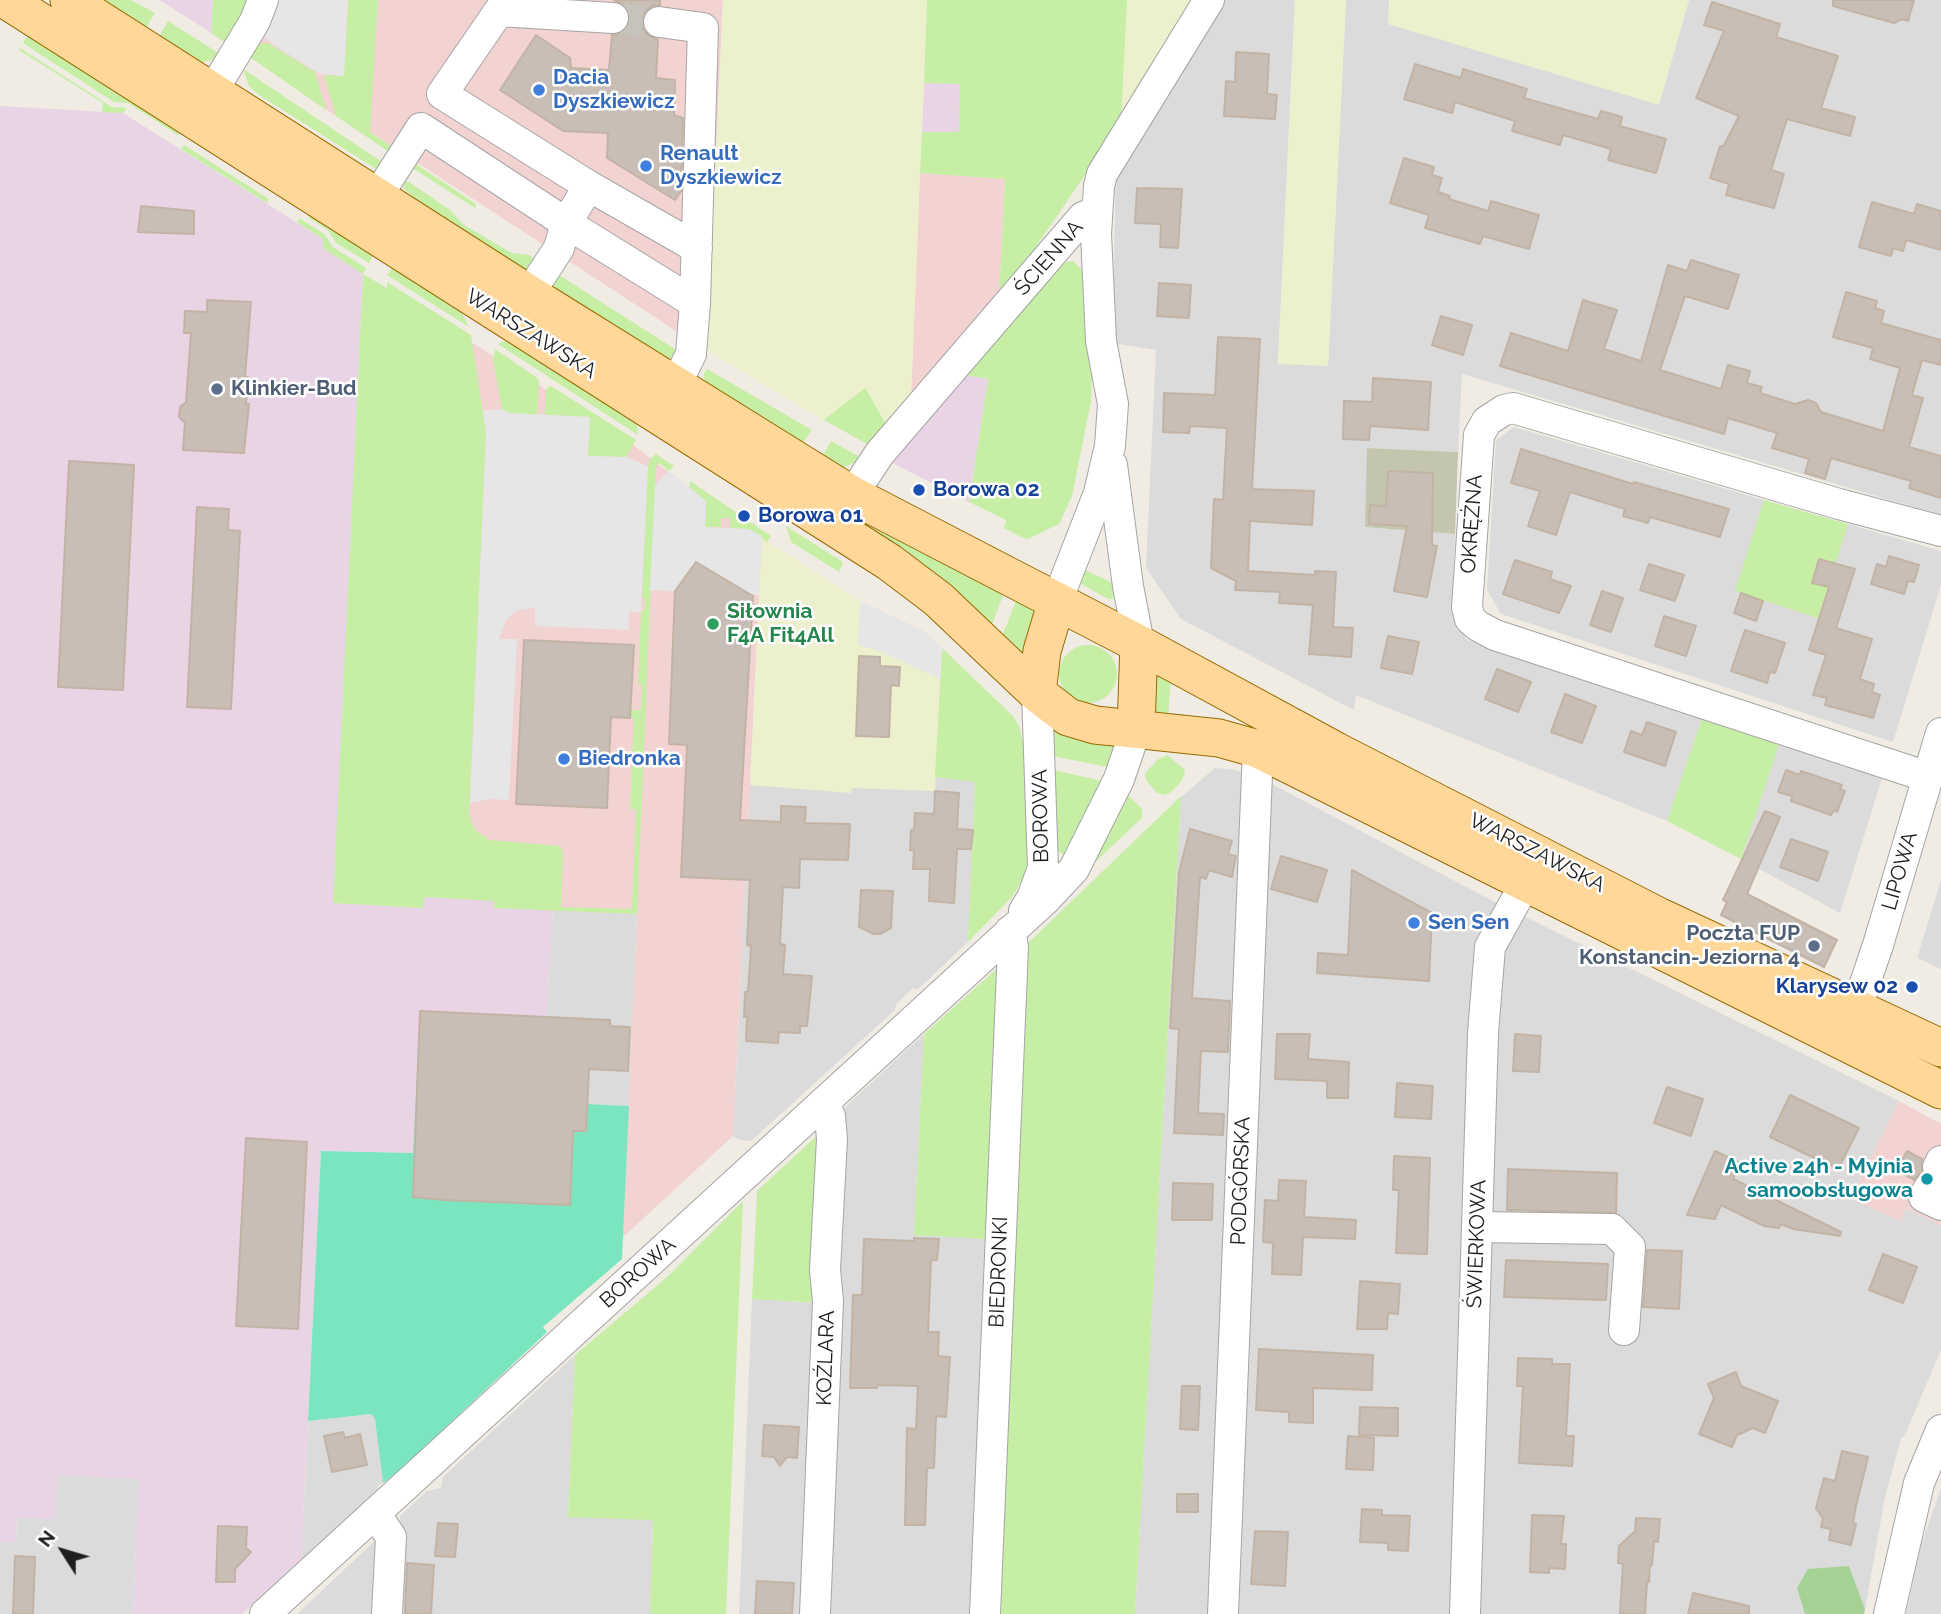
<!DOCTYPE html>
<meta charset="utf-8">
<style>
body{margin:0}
#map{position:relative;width:1941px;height:1614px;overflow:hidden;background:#f0ece3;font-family:Raleway,sans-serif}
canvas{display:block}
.north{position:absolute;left:28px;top:1516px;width:70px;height:70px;-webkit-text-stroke:5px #fff;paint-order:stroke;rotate:307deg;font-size:19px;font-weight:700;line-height:28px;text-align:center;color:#1e1e1e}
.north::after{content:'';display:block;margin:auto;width:24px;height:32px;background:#1e1e1e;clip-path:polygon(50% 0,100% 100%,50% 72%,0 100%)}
</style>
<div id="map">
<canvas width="1941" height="1614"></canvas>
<div class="north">N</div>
</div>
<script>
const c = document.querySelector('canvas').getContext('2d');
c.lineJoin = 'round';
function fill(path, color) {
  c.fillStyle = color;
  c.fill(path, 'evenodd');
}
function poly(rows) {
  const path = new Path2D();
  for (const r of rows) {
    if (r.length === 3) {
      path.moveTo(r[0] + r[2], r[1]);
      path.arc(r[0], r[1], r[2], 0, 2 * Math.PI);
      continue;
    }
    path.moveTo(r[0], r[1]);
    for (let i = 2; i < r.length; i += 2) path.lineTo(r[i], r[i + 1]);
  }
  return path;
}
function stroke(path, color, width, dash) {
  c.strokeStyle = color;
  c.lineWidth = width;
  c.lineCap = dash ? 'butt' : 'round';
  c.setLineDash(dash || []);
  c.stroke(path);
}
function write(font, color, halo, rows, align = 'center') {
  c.font = font + ' Raleway,sans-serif';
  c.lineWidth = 5;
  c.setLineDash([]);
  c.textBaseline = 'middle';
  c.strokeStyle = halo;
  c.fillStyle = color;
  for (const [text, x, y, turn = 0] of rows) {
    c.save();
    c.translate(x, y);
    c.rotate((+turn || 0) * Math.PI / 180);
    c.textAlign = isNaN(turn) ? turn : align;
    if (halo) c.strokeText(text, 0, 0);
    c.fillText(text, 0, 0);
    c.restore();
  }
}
const residential = poly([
 [1217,0,1295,0,1278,363,1328,366,1346,0,1389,0,1389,24,1659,104,1689,0,1941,0,1941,515,1462,374,1458,452,1368,448,1365,527,1455,534,1452,612,1467,640,1702,718,1667,821,1356,695,1354,710,1181,619,1146,568,1156,350,1112,343,1116,167],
 [1514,427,1764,500,1736,591,1818,618,1848,524,1941,551,1941,585,1893,742,1501,614,1487,590,1496,440],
 [1779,744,1882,778,1840,913,1741,859],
 [1215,768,1236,770,1274,785,1485,897,1899,1101,1851,1198,1900,1220,1906,1208,1941,1225,1941,1350,1905,1435,1901,1439,1885,1497,1865,1609,1849,1566,1797,1588,1805,1614,1135,1614,1181,797],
 [935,777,975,781,968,942,917,990,913,988,896,1004,895,1010,751,1141,740,1140,733,1136,750,785,851,792,851,787,934,791],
 [1941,880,1941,969,1917,958],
 [553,910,637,914,629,1106,587,1104,546,1017],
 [924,1034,914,1235,988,1239,969,1614,739,1614,752,1299,833,1304,842,1110],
 [575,1355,568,1516,653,1520,650,1614,297,1614,380,1536,400,1529,400,1516,427,1491,441,1488,443,1477],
 [371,1414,375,1419,383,1483,378,1486,377,1491,301,1561,308,1421],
 [58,1474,139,1479,133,1614,0,1614,0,1542,16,1542,17,1518],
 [1941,1488,1941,1614,1906,1614,1921,1545]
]);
const commercial = poly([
 [213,0,723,0,707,351,370,132,336,116,247,55],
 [920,173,1005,179,999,301,911,395],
 [452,330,632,444,706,501,762,536,733,1136,623,1237,637,914,494,908,424,897],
 [1899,1101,1941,1124,1941,1225,1906,1208,1900,1221,1851,1198]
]);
const industrial = poly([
 [159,0,213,0,211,33,166,4],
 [924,83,961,84,959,133,922,132],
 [0,106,123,113,323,239,323,248,363,273,334,903,422,908,424,897,494,901,494,908,553,910,546,1017,420,1011,413,1153,321,1151,301,1561,242,1614,133,1614,139,1479,58,1475,55,1519,17,1518,16,1542,0,1542],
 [965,375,988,379,969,502,887,460]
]);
const construction = poly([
 [1367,448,1458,452,1455,534,1365,527]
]);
const farmland = poly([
 [723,0,927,0,911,396,886,424,864,389,824,420,707,351],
 [1127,0,1196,0,1121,122],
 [1295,0,1346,0,1328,366,1278,364],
 [1389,0,1689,0,1659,105,1388,24],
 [762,538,860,601,858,645,883,652,940,679,935,791,852,788,851,793,750,785]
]);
const grass = poly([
 [29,0,42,0,759,455,1005,590,990,630],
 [94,0,131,0,155,13,144,31],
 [213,0,252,0,227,44,211,33],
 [348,0,378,0,370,132,398,151,395,156,336,116,324,75,344,76],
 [927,0,1127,0,1121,122,999,301,1005,179,920,173,922,132,959,132,960,84,924,83],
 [168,21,220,54,212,60,199,63,157,40],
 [29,33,181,130,178,135,128,103,114,102,23,43],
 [268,43,315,72,326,110,247,55,257,44],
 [20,48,112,107,127,108,123,113,102,112,103,103,19,50],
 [243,69,388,166,376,169,259,95,249,86],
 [184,145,269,199,267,203,181,149],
 [413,162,476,204,475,208,409,166],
 [403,178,450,210,464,225,512,253,529,255,539,262,535,267,525,271,437,218,404,189],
 [313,216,375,253,369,263,336,243,328,230,307,217],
 [299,218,324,234,333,247,366,268,363,274,387,288,387,282,471,335,486,433,469,815,475,830,489,840,560,846,563,851,561,907,632,909,636,809,630,809,634,718,631,718,631,710,641,710,642,685,638,685,641,612,645,609,645,598,642,598,648,466,650,459,656,454,674,466,669,471,659,463,656,467,637,914,494,908,494,901,425,897,423,908,333,903,363,274,323,248,323,239,297,222],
 [1073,261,1084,272,1092,375,1091,401,1072,496,1059,524,1028,539,1023,538,1004,528,1006,520,969,502,988,379,965,375,1053,265],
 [394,265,459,308,469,327,387,275],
 [556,273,681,353,666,360,555,292,554,280],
 [508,339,636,419,638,435,498,344],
 [495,349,536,377,539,381,537,415,509,413,502,409,493,360],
 [707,369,812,430,802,444,705,388,704,374],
 [551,386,636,440,626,457,588,456,589,417,545,415,546,389],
 [865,388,886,424,867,444,824,420],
 [831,441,860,457,855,462,842,468,824,461,823,455],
 [690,481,771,536,767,542,749,529,730,528,730,518,721,518,721,527,705,527,706,501,689,487],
 [1764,500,1848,524,1818,618,1735,591],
 [786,526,843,562,839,572,791,542],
 [1083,569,1113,583,1114,595,1112,599,1108,599,1080,583],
 [1018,596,1036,608,1025,655,1020,658,1001,639],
 [1088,674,29],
 [942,648,1013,716,1019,726,1023,743,1029,855,1025,875,1012,897,968,942,975,782,935,777],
 [1154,673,1171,677,1168,718,1154,717],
 [1702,718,1779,744,1741,859,1667,821],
 [1054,729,1114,745,1108,767,1052,756,1051,733],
 [1167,755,1184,769,1185,774,1180,783,1170,793,1163,795,1156,792,1147,781,1145,774,1157,760],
 [1053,770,1103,781,1064,855,1057,850],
 [1126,793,1142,809,1142,818,1093,864],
 [1181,796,1135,1614,995,1614,1025,946],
 [1000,966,988,1239,914,1235,924,1034],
 [824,1129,823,1303,752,1299,757,1191],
 [743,1201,726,1614,650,1614,653,1520,568,1517,575,1355,666,1278]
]);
const forest = poly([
 [1849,1566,1865,1609,1864,1614,1805,1614,1797,1588,1808,1569]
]);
const pitch = poly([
 [420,1011,592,1019,587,1104,629,1106,622,1259,543,1327,547,1332,398,1472,383,1483,375,1419,371,1414,308,1421,321,1151,413,1153]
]);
const parking = poly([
 [252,0,348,0,344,76,320,74,274,45,244,20],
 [502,409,510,413,590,417,588,456,626,457,648,466,641,610,641,612,629,612,629,630,535,626,535,608,518,610,506,620,499,639,517,639,509,800,491,799,470,803,486,433,483,411],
 [669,471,706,501,705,527,749,529,762,536,759,595,650,590,655,485],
 [860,601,924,631,942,648,940,679,883,652,858,645]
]);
const building = poly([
 [614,0,660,0,660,5,652,6,646,11,642,20,643,29,648,35,658,40,656,78,675,80,674,115,683,118,681,191,675,200,607,158,608,133,563,131,500,90,536,35,570,58,571,68,609,70,612,35,621,33,627,28,630,20,628,10,623,4,614,0],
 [1833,0,1914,0,1908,21,1902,19,1894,23,1833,6,1833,0],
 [1712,2,1780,24,1776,37,1838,56,1821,108,1855,117,1850,136,1787,119,1771,170,1784,174,1774,208,1726,195,1729,184,1710,178,1720,146,1723,147,1739,116,1696,98,1724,31,1704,25,1712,2],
 [1236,52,1269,54,1267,94,1277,95,1275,119,1224,116,1226,81,1235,82,1236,52],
 [1415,64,1461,78,1463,69,1527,89,1524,98,1598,119,1601,111,1622,117,1620,126,1666,139,1656,173,1608,160,1611,149,1563,135,1560,145,1512,131,1515,121,1455,102,1452,113,1404,99,1415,64],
 [1404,158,1434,167,1432,175,1442,178,1438,192,1450,196,1449,199,1488,211,1491,201,1539,215,1529,249,1483,236,1480,244,1425,228,1429,215,1390,203,1404,158],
 [1137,188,1182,189,1178,248,1160,247,1161,224,1135,223,1137,188],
 [1872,202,1914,214,1917,204,1941,211,1941,250,1906,240,1903,251,1893,248,1891,256,1859,247,1872,202],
 [141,206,194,211,194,234,138,232,141,206],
 [1691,260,1739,275,1728,309,1685,296,1660,370,1721,389,1728,365,1750,371,1747,383,1762,387,1760,393,1795,404,1808,400,1816,403,1821,412,1883,431,1900,368,1870,359,1873,348,1833,337,1846,292,1877,301,1875,308,1884,311,1881,323,1941,340,1941,365,1922,360,1912,395,1923,398,1909,447,1941,456,1941,498,1909,488,1911,481,1831,458,1825,479,1805,473,1809,459,1772,448,1777,433,1728,418,1724,434,1500,366,1511,333,1568,351,1583,300,1617,310,1604,349,1641,361,1668,265,1687,271,1691,260],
 [1159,283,1191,285,1189,318,1157,316,1159,283],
 [207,300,251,302,245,377,248,377,246,404,249,404,244,453,183,450,185,423,179,417,180,407,186,402,191,333,184,333,185,311,207,312,207,300],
 [1441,316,1472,325,1463,355,1432,345,1441,316],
 [1218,337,1260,339,1252,489,1314,491,1312,525,1250,521,1248,571,1315,575,1315,571,1336,572,1333,627,1353,628,1351,657,1309,654,1313,605,1279,603,1280,592,1235,590,1236,581,1211,568,1214,499,1223,500,1227,428,1190,426,1189,433,1163,432,1164,393,1215,395,1218,337],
 [1373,378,1431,382,1428,430,1370,426,1369,440,1343,439,1344,401,1372,402,1373,378],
 [1521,449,1633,484,1634,482,1729,509,1720,537,1650,517,1648,523,1623,516,1625,509,1570,492,1556,535,1528,526,1540,491,1511,483,1521,449],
 [69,461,134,465,123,690,58,687,69,461],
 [1388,471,1433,473,1432,545,1437,546,1427,597,1394,591,1407,526,1369,524,1370,505,1386,506,1388,471],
 [197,507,229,509,228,530,240,531,231,709,187,707,197,507],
 [1889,556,1919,565,1914,582,1908,581,1904,594,1871,584,1877,564,1886,567,1889,556],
 [1819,559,1855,569,1836,628,1872,639,1860,679,1874,684,1872,692,1880,695,1873,718,1825,705,1827,698,1813,695,1826,655,1809,650,1829,587,1812,583,1819,559],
 [1515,560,1552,572,1550,579,1571,586,1559,613,1503,594,1515,560],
 [696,562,753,596,740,820,781,822,781,806,806,807,805,823,850,824,848,860,800,859,799,888,783,887,780,944,785,945,783,974,812,976,807,1026,800,1026,800,1033,779,1032,778,1043,746,1041,747,1017,744,1017,745,992,748,992,751,946,747,945,750,880,681,877,687,745,669,744,675,591,696,562],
 [1649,564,1684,575,1675,601,1640,590,1649,564],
 [1602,591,1623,598,1611,632,1590,625,1602,591],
 [1741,593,1763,601,1756,621,1734,613,1741,593],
 [1664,616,1696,626,1686,656,1655,646,1664,616],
 [1745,630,1785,643,1775,673,1770,672,1767,683,1731,671,1745,630],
 [1388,636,1419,642,1412,674,1381,668,1388,636],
 [524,640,634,645,630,718,611,717,607,808,516,804,524,640],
 [859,656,880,657,880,666,900,667,899,686,891,685,889,737,856,736,859,656],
 [1497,669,1531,682,1518,712,1485,699,1497,669],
 [1565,694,1596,706,1582,743,1551,732,1565,694],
 [1647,722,1676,732,1665,766,1624,752,1631,731,1642,735,1647,722],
 [1786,770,1800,775,1801,771,1842,785,1840,789,1845,791,1837,812,1834,810,1831,815,1791,801,1792,796,1778,792,1786,770],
 [935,791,959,793,957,829,973,830,971,849,957,849,954,903,929,901,930,869,913,869,914,850,910,850,911,830,914,830,915,813,934,814,935,791],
 [1765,811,1780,817,1747,894,1837,940,1824,967,1721,915,1727,902,1723,900,1765,811],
 [1190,829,1232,841,1228,854,1236,856,1232,877,1209,870,1206,879,1200,877,1192,998,1230,1001,1228,1052,1201,1051,1198,1113,1224,1114,1223,1135,1174,1133,1179,1029,1170,1028,1179,872,1190,829],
 [1791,839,1828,852,1818,881,1780,867,1791,839],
 [1281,856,1327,870,1317,902,1271,889,1281,856],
 [1352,870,1432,913,1429,981,1317,973,1318,953,1348,955,1352,870],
 [861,890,893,891,891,928,880,934,874,934,859,927,861,890],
 [420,1011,610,1020,610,1026,630,1027,628,1071,589,1069,586,1131,573,1131,570,1205,444,1200,413,1197,420,1011],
 [1277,1034,1310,1034,1308,1059,1349,1062,1348,1098,1327,1098,1327,1081,1275,1079,1277,1034],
 [1515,1034,1541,1036,1539,1072,1513,1071,1515,1034],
 [1397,1083,1433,1086,1431,1119,1395,1117,1397,1083],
 [1667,1087,1703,1099,1691,1136,1654,1123,1667,1087],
 [1790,1095,1859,1128,1838,1169,1770,1137,1790,1095],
 [246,1138,307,1142,298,1329,236,1326,246,1138],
 [1715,1151,1740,1163,1733,1179,1841,1232,1840,1236,1793,1229,1781,1224,1779,1228,1764,1226,1721,1205,1715,1219,1687,1215,1715,1151],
 [1907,1151,1922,1159,1922,1172,1914,1180,1896,1170,1907,1151],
 [1394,1156,1430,1158,1427,1254,1396,1253,1399,1190,1393,1190,1394,1156],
 [1508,1169,1617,1173,1616,1213,1507,1210,1508,1169],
 [1279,1180,1306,1181,1304,1217,1356,1220,1355,1239,1303,1237,1301,1275,1272,1274,1273,1243,1263,1242,1265,1200,1278,1201,1279,1180],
 [1173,1183,1213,1184,1212,1220,1172,1220,1173,1183],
 [914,1238,939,1239,937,1260,931,1260,928,1332,939,1332,938,1356,950,1357,946,1417,936,1416,934,1468,927,1468,925,1525,905,1525,907,1428,916,1429,918,1386,877,1385,877,1388,850,1388,853,1295,862,1295,864,1239,914,1241,914,1238],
 [1647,1250,1682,1251,1679,1309,1643,1307,1647,1250],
 [1883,1254,1917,1267,1903,1303,1869,1290,1883,1254],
 [1506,1260,1608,1264,1606,1300,1504,1297,1506,1260],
 [1360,1281,1400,1284,1398,1314,1388,1313,1387,1329,1357,1329,1360,1281],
 [1259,1349,1373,1355,1372,1390,1313,1388,1313,1423,1289,1422,1289,1412,1256,1410,1259,1349],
 [1518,1358,1552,1359,1552,1364,1570,1364,1566,1436,1574,1436,1572,1466,1519,1463,1523,1386,1517,1386,1518,1358],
 [1736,1372,1741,1386,1778,1401,1765,1433,1753,1428,1737,1435,1732,1447,1699,1434,1714,1398,1708,1384,1736,1372],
 [1182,1386,1200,1386,1198,1430,1180,1429,1182,1386],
 [1360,1407,1398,1408,1398,1436,1359,1435,1360,1407],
 [764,1425,799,1427,797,1458,787,1457,780,1466,774,1457,762,1456,764,1425],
 [343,1432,345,1438,360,1434,367,1465,332,1472,324,1436,343,1432],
 [1348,1436,1374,1438,1373,1470,1346,1469,1348,1436],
 [1842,1451,1868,1457,1856,1506,1853,1523,1856,1524,1851,1545,1829,1540,1831,1529,1821,1527,1823,1519,1816,1508,1824,1478,1835,1481,1842,1451],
 [1177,1494,1198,1494,1198,1512,1177,1512,1177,1494],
 [1362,1509,1382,1510,1382,1515,1410,1516,1408,1551,1388,1550,1388,1543,1360,1542,1362,1509],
 [1532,1515,1564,1516,1561,1544,1566,1544,1565,1569,1549,1568,1549,1573,1530,1572,1532,1515],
 [1636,1518,1660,1519,1658,1542,1654,1541,1652,1565,1650,1565,1649,1582,1647,1582,1645,1614,1620,1614,1623,1564,1618,1563,1619,1546,1635,1531,1636,1518],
 [438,1523,458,1524,455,1557,435,1556,438,1523],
 [218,1526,247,1527,246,1548,251,1552,235,1569,235,1582,216,1582,218,1526],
 [1255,1531,1288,1532,1285,1586,1251,1584,1255,1531],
 [15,1556,35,1557,33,1614,13,1614,15,1556],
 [407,1563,434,1565,431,1614,405,1614,407,1563],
 [757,1581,794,1583,792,1614,755,1614,757,1581],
 [1693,1593,1749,1606,1749,1614,1688,1614,1693,1593]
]);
const minorTunnel = poly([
 [613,18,659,22]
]);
const minor = poly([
 [613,18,499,11,442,94,589,186,697,248],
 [212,92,255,21,263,0],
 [589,186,566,223,695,303,703,28,659,22],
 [376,198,421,128,566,223,559,248,529,294],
 [675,386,691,354,695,303],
 [1112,465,1128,586,1139,644],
 [852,495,880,453,1083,217,1096,212],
 [1057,601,1099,493,1110,446,1113,404,1101,341,1096,234,1099,186,1102,174,1209,0],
 [1928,777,1495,635,1478,626,1470,619,1467,607,1479,435,1487,421,1504,410,1513,408,1839,504,1941,531],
 [1024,911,1032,898,1043,868,1037,693],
 [1857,1007,1878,945,1941,733],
 [1938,1167,1941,1161],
 [1929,1188,1924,1197,1941,1205],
 [1477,1227,1612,1229,1630,1247,1624,1330],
 [375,1513,391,1537,387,1614],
 [265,1614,1045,900,1074,869,1119,779,1136,729],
 [815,1614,828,1301,825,1270,832,1139,830,1116,823,1103],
 [985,1614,1013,947,1010,931],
 [1223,1614,1258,749],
 [1465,1614,1483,1033,1490,947,1525,884],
 [1889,1614,1919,1483,1941,1430]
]);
const major = poly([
 [6,0,889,562,938,599,1037,693,1068,717,1095,725,1219,738,1258,749,1941,1090],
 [69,0,529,294,852,495,1139,644,1336,751,1660,917,1941,1048],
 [1037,693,1042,651,1057,601],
 [1136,729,1139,644]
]);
const markers = [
 [539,90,7,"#3f7fe0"],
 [646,166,7,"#3f7fe0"],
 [217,389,7,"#5c6f8a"],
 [919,490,7,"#1a4fb4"],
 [744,516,7,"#1a4fb4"],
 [713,624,7,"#2e9e5b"],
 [564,759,7,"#3f7fe0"],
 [1414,923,7,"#3f7fe0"],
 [1814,946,7,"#5c6f8a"],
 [1912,987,7,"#1a4fb4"],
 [1927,1179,7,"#0f9aa8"]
];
const shopNames = [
 ["Dacia",553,78],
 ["Dyszkiewicz",553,102],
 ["Renault",660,154],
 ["Dyszkiewicz",660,178],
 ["Biedronka",578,759],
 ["Sen Sen",1428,923]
];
const streetNames = [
 ["ŚCIENNA",1049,258,-49],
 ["WARSZAWSKA",531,334,32],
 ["OKRĘŻNA",1472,524,-86],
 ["BOROWA",1041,816,-91],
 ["WARSZAWSKA",1537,853,27],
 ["LIPOWA",1900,871,-74],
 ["PODGÓRSKA",1241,1181,-88],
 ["ŚWIERKOWA",1477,1244,-88],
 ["BIEDRONKI",999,1272,-88],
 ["BOROWA",638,1273,-42],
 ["KOŹLARA",826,1358,-88]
];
const serviceNames = [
 ["Klinkier-Bud",231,389],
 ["Poczta FUP",1800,934,"right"],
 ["Konstancin-Jeziorna 4",1800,958,"right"]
];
const transitNames = [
 ["Borowa 02",933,490],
 ["Borowa 01",758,516],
 ["Klarysew 02",1898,987,"right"]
];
const leisureNames = [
 ["Siłownia",727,612],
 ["F4A Fit4All",727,636]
];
const cultureNames = [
 ["Active 24h - Myjnia",1913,1167],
 ["samoobsługowa",1913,1191]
];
fill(residential, '#dcdbdb');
fill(commercial, '#f2d3d1');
fill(industrial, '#e9d4e5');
fill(construction, '#c4c5ae');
fill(farmland, '#ecf0cd');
fill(grass, '#c6eea5');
fill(forest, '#a4d294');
fill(pitch, '#7be5c0');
fill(parking, '#e6e6e6');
fill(building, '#c8beb6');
stroke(building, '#c2b3a4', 2);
stroke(minorTunnel, '#c6c3bc', 30, [30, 15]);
stroke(minor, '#a5a5a5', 32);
stroke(major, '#986b00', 39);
stroke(minor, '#fff', 30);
stroke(major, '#ffd799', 37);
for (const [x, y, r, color] of markers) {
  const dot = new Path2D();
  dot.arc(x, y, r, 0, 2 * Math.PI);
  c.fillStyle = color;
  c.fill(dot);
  stroke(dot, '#fff', 2.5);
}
write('bold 21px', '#366cbe', '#fff', shopNames, 'left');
write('21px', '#1e1e1e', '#fff', streetNames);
write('bold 21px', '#4e5e75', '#fff', serviceNames, 'left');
write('bold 21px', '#164399', '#fff', transitNames, 'left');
write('bold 21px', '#27864d', '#fff', leisureNames, 'left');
write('bold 21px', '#0d838f', '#fff', cultureNames, 'right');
</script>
